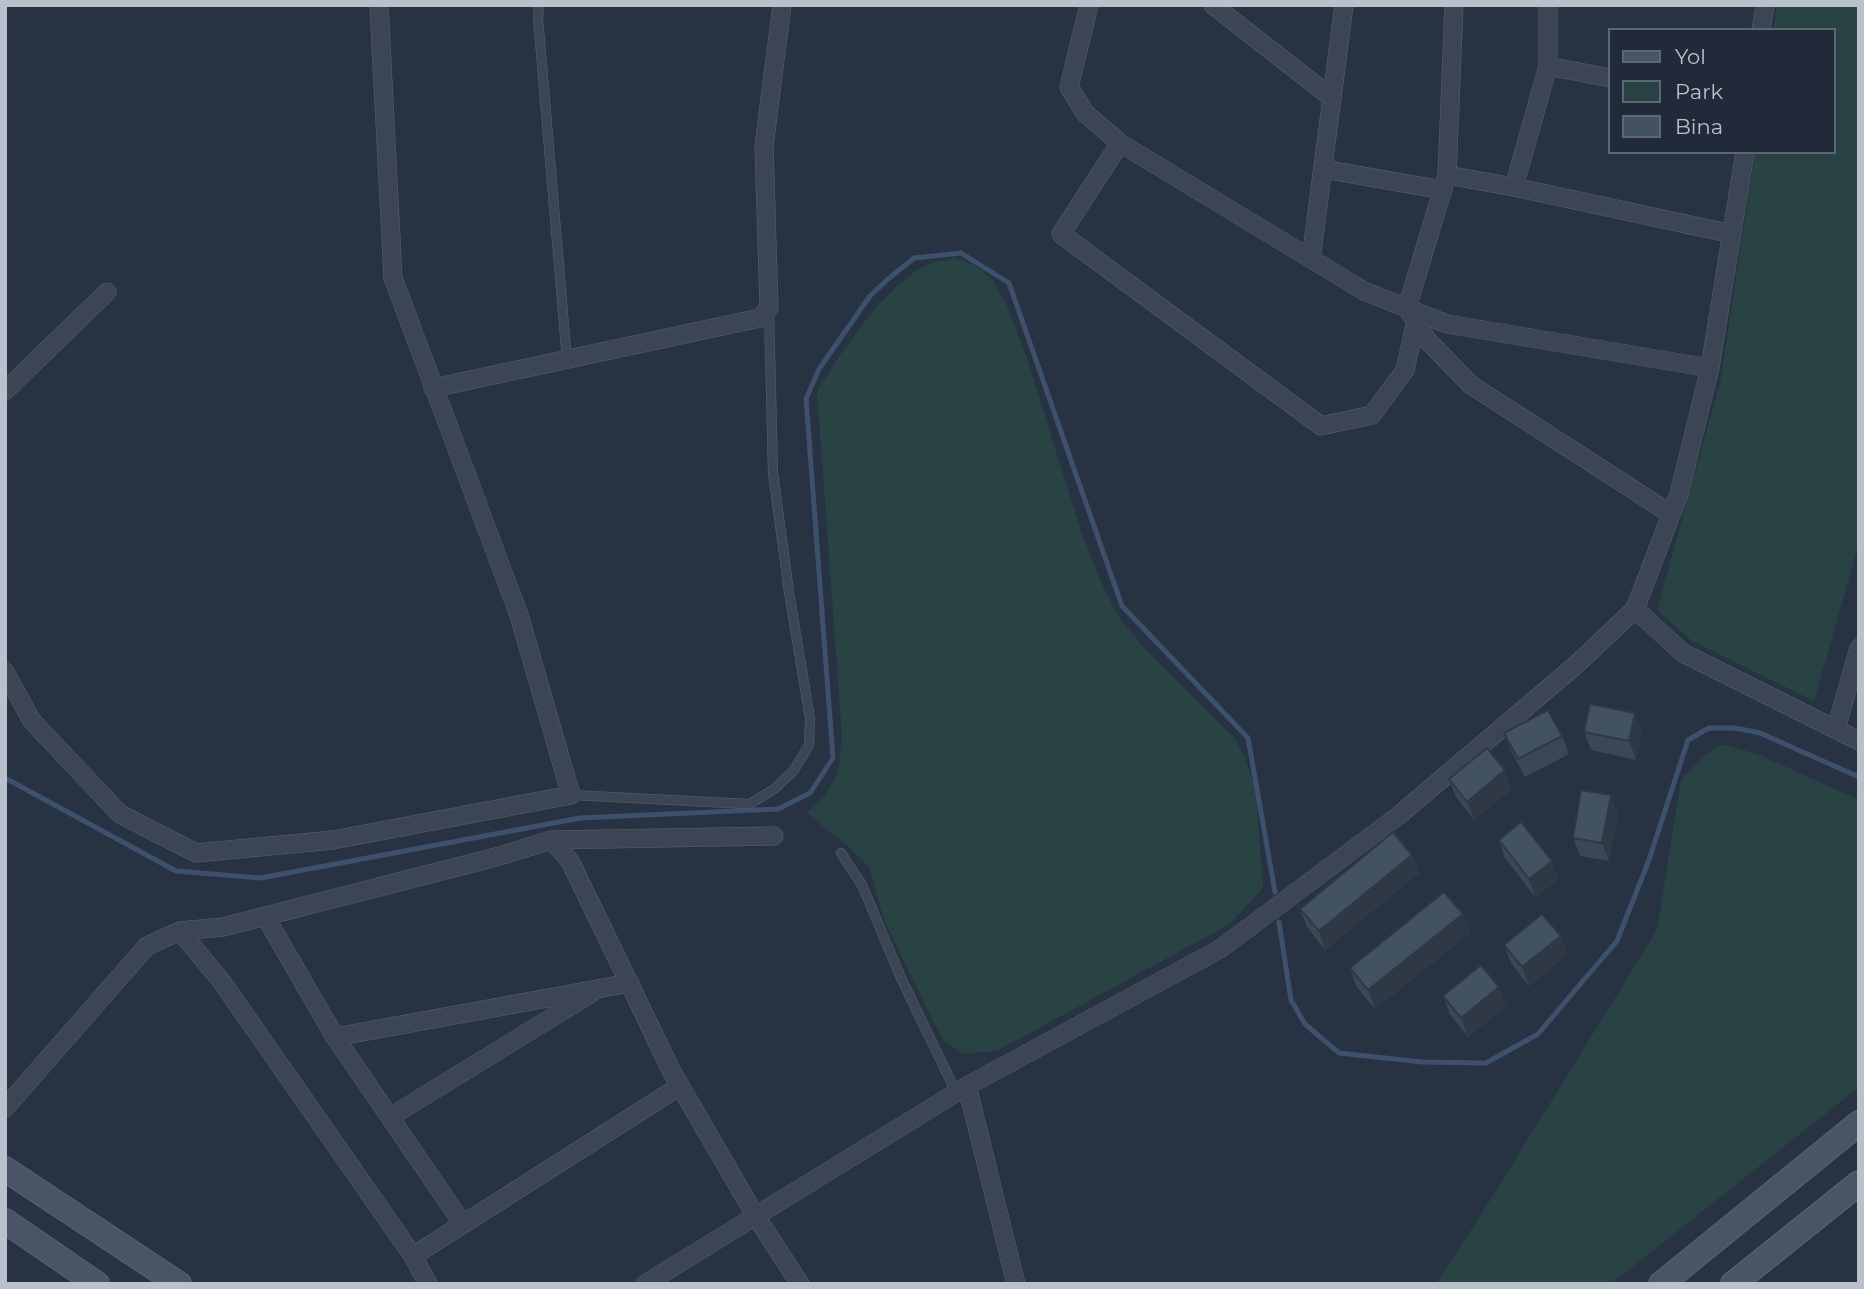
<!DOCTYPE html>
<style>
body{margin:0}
#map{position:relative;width:1864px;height:1289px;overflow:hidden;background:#273343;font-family:Montserrat,sans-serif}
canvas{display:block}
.frame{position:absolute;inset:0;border:7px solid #b9c1cd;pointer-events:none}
.legend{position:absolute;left:1608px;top:28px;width:228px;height:126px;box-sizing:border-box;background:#202a38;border:2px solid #5d6674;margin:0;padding:9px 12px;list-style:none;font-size:21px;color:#b9c1cd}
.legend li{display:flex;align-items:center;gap:14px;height:35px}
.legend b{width:35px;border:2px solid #5d6674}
</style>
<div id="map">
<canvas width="1864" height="1289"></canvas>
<div class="frame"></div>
<ul class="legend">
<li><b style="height:9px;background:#495466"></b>Yol</li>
<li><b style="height:19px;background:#294244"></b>Park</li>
<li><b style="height:19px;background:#435262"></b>Bina</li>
</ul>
</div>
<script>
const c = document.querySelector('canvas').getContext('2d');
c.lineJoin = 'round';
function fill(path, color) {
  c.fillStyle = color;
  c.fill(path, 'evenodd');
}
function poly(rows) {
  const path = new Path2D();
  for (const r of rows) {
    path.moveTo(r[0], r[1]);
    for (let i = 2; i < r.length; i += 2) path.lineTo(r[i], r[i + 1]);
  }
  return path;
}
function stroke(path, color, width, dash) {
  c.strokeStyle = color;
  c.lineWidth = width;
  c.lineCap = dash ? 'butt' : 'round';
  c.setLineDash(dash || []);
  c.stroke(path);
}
const green = poly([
 [1777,5,1859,5,1859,543,1814,701,1692,641,1657,610,1720,383,1755,152,1834,152,1834,30,1773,30],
 [954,258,976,266,993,280,1008,308,1027,358,1079,525,1099,578,1118,616,1141,644,1236,740,1247,763,1256,791,1263,888,1230,924,997,1051,963,1054,942,1039,884,920,869,867,850,848,807,813,823,798,838,773,842,736,817,391,838,358,875,308,896,287,917,270,931,263],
 [1723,744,1760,755,1859,800,1859,1087,1611,1284,1436,1284,1489,1202,1657,930,1681,780,1705,755]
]);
const stream = poly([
 [5,778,176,871,261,878,580,818,778,809,810,793,833,758,806,399,819,369,870,296,888,279,914,258,961,253,1009,283,1122,606,1248,738,1275,892],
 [1279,922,1291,1000,1305,1024,1339,1053,1422,1062,1486,1063,1538,1034,1617,941,1649,860,1688,740,1709,728,1735,728,1760,733,1859,777]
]);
const lane = poly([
 [539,5,538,18,567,360],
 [571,795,750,804,774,789,794,770,809,745,810,719,789,592,773,473,769,310],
 [841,853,862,885,901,978,956,1092]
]);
const street = poly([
 [1089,5,1069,87,1085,113,1120,143,1364,291,1447,324,1710,368],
 [1213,5,1332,98],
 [1454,5,1447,175,1407,308,1428,341,1471,385,1671,514],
 [1761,30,1765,5],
 [1548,66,1610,78],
 [1120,143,1061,234,1321,426,1372,415,1405,370,1417,316],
 [1323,169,1443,190],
 [1447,175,1514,187,1732,234],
 [1514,187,1548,66,1548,5],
 [1311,259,1344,5],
 [433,388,760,318,769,308,764,146,782,5],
 [5,391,107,292],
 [1635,609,1683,653,1859,741],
 [5,672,32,721,120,814,196,853,333,840,571,795,519,615,393,278,379,5],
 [1836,729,1859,648],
 [551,840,570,861,672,1072,755,1215,800,1284],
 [265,916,335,1037,630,983],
 [180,931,222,982,413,1256,428,1284],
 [335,1037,463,1224],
 [967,1086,1016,1284],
 [5,1108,147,946,180,931,223,927,500,856,551,840,774,836],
 [390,1117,590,994],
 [413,1256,680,1086],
 [645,1284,967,1086,1220,949,1398,816,1577,664,1635,609,1679,494,1710,368,1745,152]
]);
const secondary = poly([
 [5,1169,179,1284],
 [5,1221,97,1284],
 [1661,1284,1859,1123],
 [1733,1284,1859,1183]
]);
const wall = poly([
 [1584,732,1642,732,1636,760,1591,750],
 [1504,733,1562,736,1569,754,1525,777,1511,751],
 [1449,779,1512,789,1474,820,1456,797],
 [1618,813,1609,861,1580,856,1573,838],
 [1499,840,1552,861,1558,880,1535,897,1505,858],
 [1412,855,1419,873,1325,950,1307,927,1300,909],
 [1463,914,1470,933,1375,1009,1356,986,1350,968],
 [1561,936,1567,955,1529,986,1511,963,1504,945],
 [1443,996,1506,1006,1468,1037,1450,1014]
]);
const shadedWall = poly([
 [1635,713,1642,732,1636,760,1629,741],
 [1505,770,1512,789,1474,820,1467,802],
 [1611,795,1618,813,1609,861,1602,843],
 [1412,855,1419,873,1325,950,1319,931],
 [1552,861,1558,880,1535,897,1529,879],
 [1463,914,1470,933,1375,1009,1368,990],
 [1561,936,1567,955,1529,986,1522,967],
 [1499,987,1506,1006,1468,1037,1461,1018]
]);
const building = poly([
 [1590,704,1635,713,1629,741,1584,732,1590,704],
 [1548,710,1562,736,1518,759,1504,733,1548,710],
 [1487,748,1505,770,1467,802,1449,779,1487,748],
 [1581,790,1611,795,1602,843,1573,838,1581,790],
 [1521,822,1552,861,1529,879,1499,840,1521,822],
 [1393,832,1412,855,1319,931,1300,909,1393,832],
 [1444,892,1463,914,1368,990,1350,968,1444,892],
 [1542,914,1561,936,1522,967,1504,945,1542,914],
 [1481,965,1499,987,1461,1018,1443,996,1481,965]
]);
fill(green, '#294244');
stroke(stream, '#3d516c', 5);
stroke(lane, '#5a6370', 10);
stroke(street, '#5a6370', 19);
stroke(secondary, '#5a6370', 26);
stroke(lane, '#3b4553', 9);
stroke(street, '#3b4553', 18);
stroke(secondary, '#495466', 24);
fill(wall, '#3a4754');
fill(shadedWall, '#2f3945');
fill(building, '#435262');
stroke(building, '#2f3945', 2);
</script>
